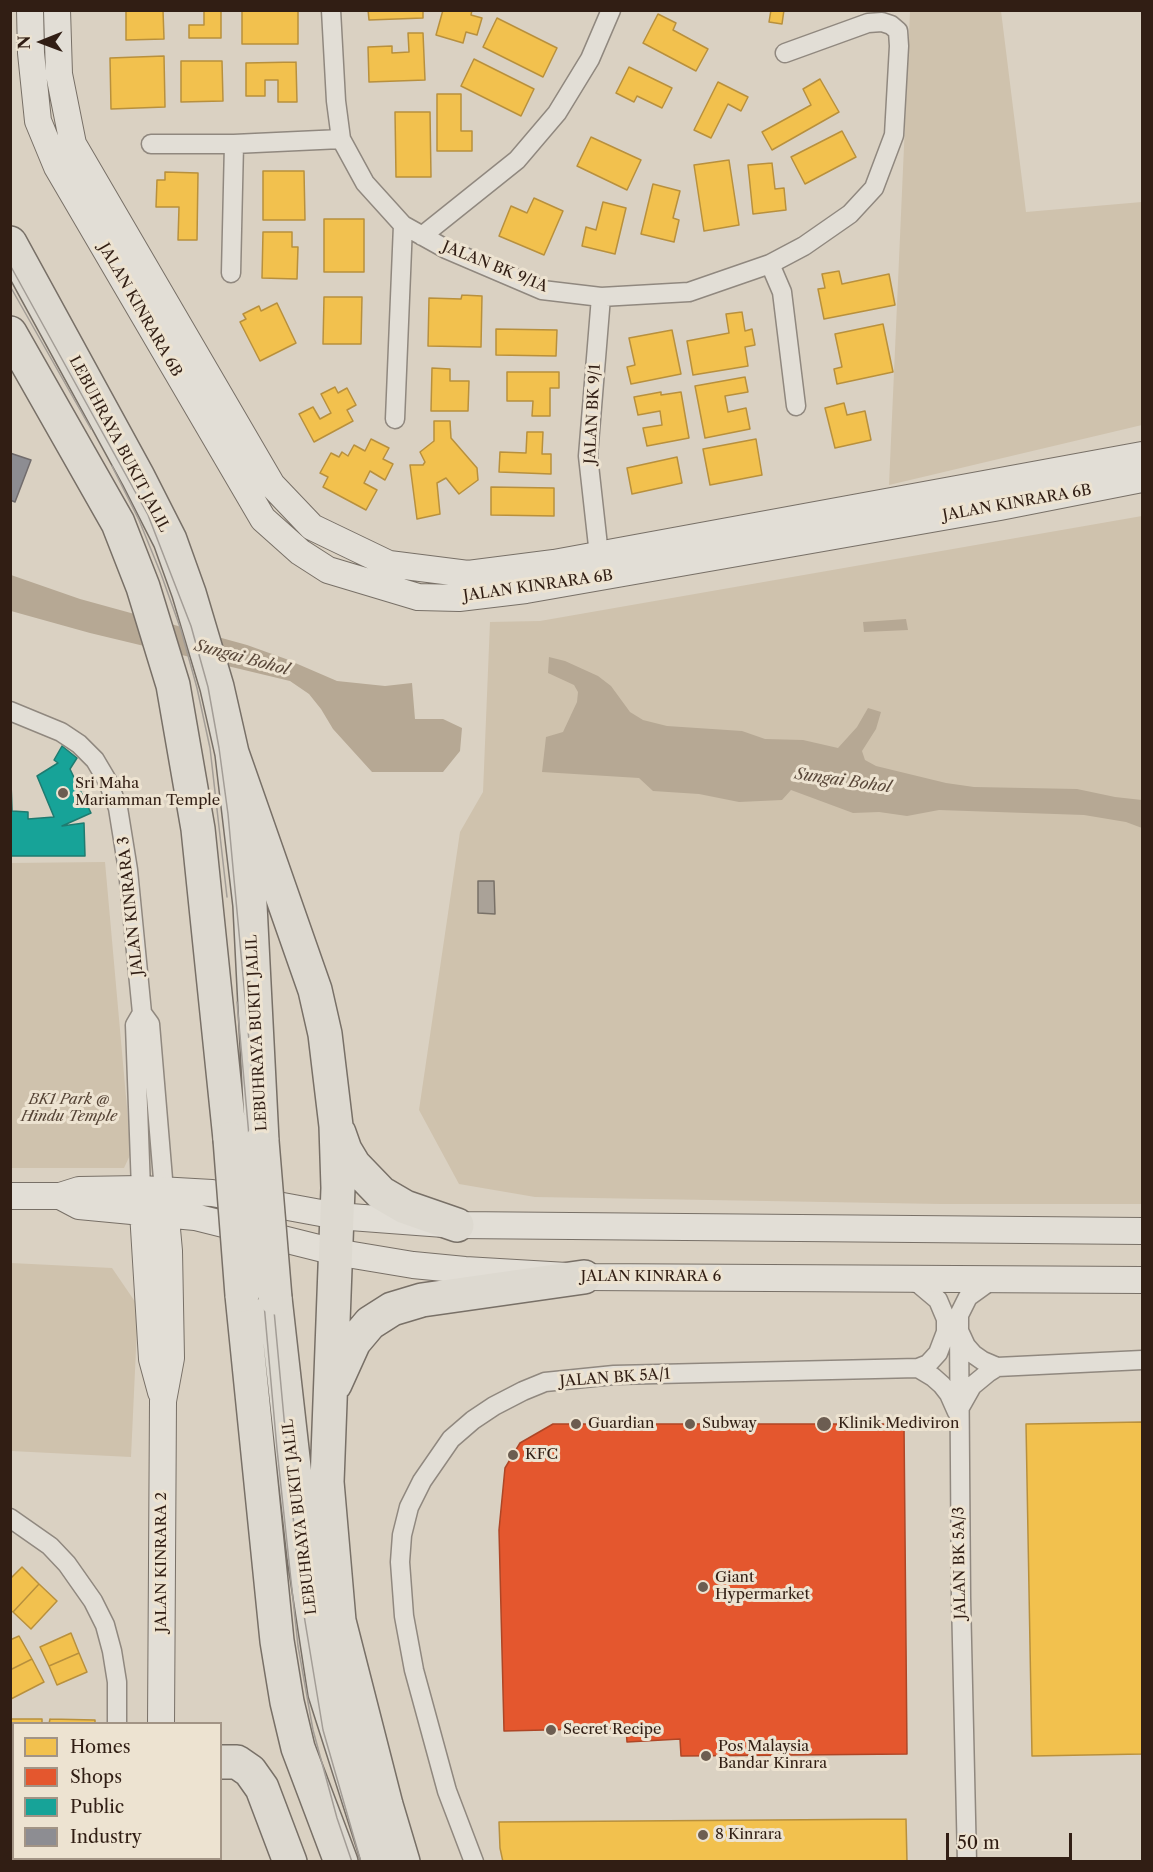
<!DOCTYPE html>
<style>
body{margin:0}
#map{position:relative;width:1153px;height:1872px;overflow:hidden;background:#dad1c2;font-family:"Libre Caslon Text",serif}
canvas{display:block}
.frame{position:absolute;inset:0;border:12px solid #311e14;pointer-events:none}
.legend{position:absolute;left:12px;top:1722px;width:210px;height:138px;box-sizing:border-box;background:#ede3d1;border:2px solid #a29485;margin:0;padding:8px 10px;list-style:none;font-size:18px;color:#311e14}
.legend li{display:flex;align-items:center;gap:12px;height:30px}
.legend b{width:30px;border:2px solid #a29485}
.north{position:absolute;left:12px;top:12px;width:60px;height:60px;-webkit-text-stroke:4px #ede3d1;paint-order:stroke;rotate:269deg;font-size:16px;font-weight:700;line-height:24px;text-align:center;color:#311e14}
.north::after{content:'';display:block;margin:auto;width:21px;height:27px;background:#311e14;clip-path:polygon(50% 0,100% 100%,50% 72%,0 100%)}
.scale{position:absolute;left:946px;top:1833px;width:126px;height:27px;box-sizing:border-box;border:3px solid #311e14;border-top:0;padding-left:8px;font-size:18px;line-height:21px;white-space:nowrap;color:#311e14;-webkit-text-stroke:4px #ede3d1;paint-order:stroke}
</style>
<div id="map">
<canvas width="1153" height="1872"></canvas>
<div class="frame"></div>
<ul class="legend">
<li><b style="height:16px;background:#f2c14e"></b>Homes</li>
<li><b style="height:16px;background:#e4572e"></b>Shops</li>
<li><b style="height:16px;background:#17a398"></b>Public</li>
<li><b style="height:16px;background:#8d8d92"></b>Industry</li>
</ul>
<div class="north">N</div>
<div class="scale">50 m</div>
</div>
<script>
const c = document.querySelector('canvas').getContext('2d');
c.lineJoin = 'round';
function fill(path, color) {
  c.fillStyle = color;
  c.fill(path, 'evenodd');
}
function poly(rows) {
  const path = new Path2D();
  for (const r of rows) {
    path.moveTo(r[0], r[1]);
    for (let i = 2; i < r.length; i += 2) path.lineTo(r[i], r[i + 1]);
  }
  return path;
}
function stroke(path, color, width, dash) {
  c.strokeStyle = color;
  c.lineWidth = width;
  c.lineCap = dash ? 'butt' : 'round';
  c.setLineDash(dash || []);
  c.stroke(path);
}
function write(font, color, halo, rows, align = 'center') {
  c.font = font + ' "Libre Caslon Text",serif';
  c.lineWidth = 6;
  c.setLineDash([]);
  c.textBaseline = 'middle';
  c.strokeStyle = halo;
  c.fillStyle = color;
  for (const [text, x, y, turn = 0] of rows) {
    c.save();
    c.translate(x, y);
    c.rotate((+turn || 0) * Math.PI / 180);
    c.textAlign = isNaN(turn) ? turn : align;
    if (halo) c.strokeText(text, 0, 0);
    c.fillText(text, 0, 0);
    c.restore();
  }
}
const green = poly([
 [910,11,1001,11,1026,212,1142,202,1142,425,889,485],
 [1142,516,1142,1204,941,1204,535,1197,459,1184,419,1110,460,832,483,792,490,622,540,621],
 [105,862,131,1153,124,1168,11,1168,10,863],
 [11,1263,112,1268,138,1306,131,1457,11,1451]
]);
const water = poly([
 [11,575,80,599,247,645,286,659,337,681,385,686,412,683,415,719,443,719,462,728,460,751,443,772,372,772,333,729,321,709,309,694,290,681,90,633,11,611],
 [906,619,908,630,864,632,863,622],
 [549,657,565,661,598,676,611,686,630,712,643,720,667,726,742,731,765,739,803,740,838,748,857,727,868,708,881,712,876,729,862,751,865,760,876,766,946,783,974,787,1077,789,1115,797,1142,800,1142,828,1126,822,1084,815,939,810,907,816,879,812,853,813,791,790,782,800,739,802,699,794,653,791,639,778,542,772,546,737,563,732,577,702,578,692,574,685,548,673]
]);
const homes = poly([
 [126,10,163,10,164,39,126,40,126,10],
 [204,10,221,10,221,38,189,38,189,25,204,25,204,10],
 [242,10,298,10,298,44,242,44,242,10],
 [368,10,423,10,423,18,369,20,368,10],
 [443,10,472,10,471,15,482,18,477,35,466,32,463,43,436,35,443,10],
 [771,10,784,10,782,24,769,22,771,10],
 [658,14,676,23,673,30,708,49,696,71,643,43,658,14],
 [497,18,557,48,543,77,483,47,497,18],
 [408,33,423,33,425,80,369,82,368,47,392,46,392,53,409,52,408,33],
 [164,56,165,107,111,109,110,58,164,56],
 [474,59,534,89,521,116,461,86,474,59],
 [181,61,222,61,223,101,181,102,181,61],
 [296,62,297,102,278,102,278,80,265,80,265,96,246,96,246,63,296,62],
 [629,67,672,88,662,108,637,96,634,102,616,93,629,67],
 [820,79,839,112,772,150,762,132,811,105,803,89,820,79],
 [718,82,748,97,741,111,728,104,711,138,694,130,718,82],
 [437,94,461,94,461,131,472,131,472,151,437,151,437,94],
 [395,112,430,112,431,177,396,177,395,112],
 [842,131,856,157,805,184,791,157,842,131],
 [591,137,641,160,627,190,577,166,591,137],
 [729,160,739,225,704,231,694,165,729,160],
 [772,163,775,189,784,188,786,210,753,214,748,165,772,163],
 [263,171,304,171,305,220,263,220,263,171],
 [165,172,198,173,197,240,178,240,179,207,156,207,157,180,165,180,165,172],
 [653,184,680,191,673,218,679,220,674,242,641,234,653,184],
 [534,198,563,211,544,255,499,236,511,206,527,213,534,198],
 [603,202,626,208,615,254,582,246,586,227,596,230,603,202],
 [324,219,364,219,364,272,324,272,324,219],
 [263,232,292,232,292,247,298,247,297,279,262,278,263,232],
 [839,271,842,284,889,274,895,305,824,319,818,289,825,288,822,274,839,271],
 [462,295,482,296,481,347,428,346,429,298,461,299,462,295],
 [324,297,362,297,361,344,323,344,324,297],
 [277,303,296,343,260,361,240,322,246,319,243,314,259,306,261,311,277,303],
 [742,312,745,331,752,329,755,345,745,347,748,366,693,375,687,341,729,333,726,314,742,312],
 [883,324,893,372,837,384,834,369,842,367,835,334,883,324],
 [496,329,557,330,556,356,496,355,496,329],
 [672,330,681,374,631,384,627,367,635,365,629,338,672,330],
 [432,368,450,369,450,381,469,381,468,411,431,411,432,368],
 [507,372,559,372,559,388,550,388,550,416,532,416,533,401,507,401,507,372],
 [745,377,748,392,725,396,728,412,746,408,750,429,705,438,695,386,745,377],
 [335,387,338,393,347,388,356,405,347,410,353,421,314,442,299,414,313,407,320,419,331,413,321,394,335,387],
 [661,392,661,395,681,392,689,438,647,446,643,428,662,425,660,411,638,415,634,397,661,392],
 [844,403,847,415,865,411,871,440,835,448,825,408,844,403],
 [434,421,450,421,451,438,477,468,478,480,459,494,446,478,437,483,440,514,417,519,410,465,423,465,425,462,420,452,434,441,434,421],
 [527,432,543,432,542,454,551,454,551,474,499,472,500,452,526,453,527,432],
 [371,439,389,448,383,459,393,464,385,480,370,471,364,483,377,490,366,510,323,487,328,477,320,473,331,453,339,457,342,452,348,456,354,445,365,451,371,439],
 [756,439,762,475,710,485,703,449,756,439],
 [677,457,682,483,632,494,627,468,677,457],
 [491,487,554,488,554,516,491,515,491,487],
 [1142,1422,1142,1754,1032,1756,1026,1424,1142,1422],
 [22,1567,39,1584,13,1612,10,1610,10,1579,22,1567],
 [39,1584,57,1601,31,1629,13,1612,39,1584],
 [71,1633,79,1653,49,1666,40,1647,71,1633],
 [19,1636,32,1659,10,1670,10,1640,19,1636],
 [79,1653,87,1672,57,1685,49,1666,79,1653],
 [32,1659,44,1682,11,1699,10,1670,32,1659],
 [10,1719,42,1719,42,1724,14,1724,14,1734,10,1734,10,1719],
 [50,1719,95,1720,95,1724,49,1724,50,1719],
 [906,1819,907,1862,503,1862,500,1848,499,1822,906,1819],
 [10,1856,14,1856,14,1858,41,1858,41,1862,10,1862,10,1856],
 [47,1858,93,1858,93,1862,47,1862,47,1858]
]);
const shops = poly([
 [553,1424,904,1424,907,1754,681,1756,680,1739,627,1742,626,1728,504,1731,499,1530,505,1468,520,1443,553,1424]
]);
const public = poly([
 [62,746,77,758,70,769,91,813,62,826,84,823,85,856,10,856,10,753,12,811,28,812,28,819,54,817,37,776,58,763,54,760,62,746]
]);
const industry = poly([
 [10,453,31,460,15,502,10,500,10,453]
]);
const building = poly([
 [478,881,494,881,495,914,478,913,478,881]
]);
const street = poly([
 [331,10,336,101,341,139,365,183,403,225,446,249,542,290,601,297,689,292,770,264,804,246,850,214,874,188,894,135,899,46,898,31,891,25,882,22,868,23,785,53],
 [151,144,234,144,341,139],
 [422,236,517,160,557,113,590,59,611,10],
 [770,264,782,292,796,406],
 [231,273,234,144],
 [395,419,403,225],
 [600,564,588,456,601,297],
 [10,711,61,732,79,744,95,760,108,782,118,808,128,870,142,1013,150,1024,164,1191],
 [141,1189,135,1025,142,1013],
 [960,1333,966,1346,973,1354,983,1361,997,1367,1142,1360],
 [918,1368,933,1377,942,1385,949,1394,957,1412],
 [959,1409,972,1386,989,1372,997,1367],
 [10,1518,50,1546,67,1564,93,1601,105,1625,112,1651,117,1682,117,1724],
 [122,1858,123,1862],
 [474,1862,447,1791,414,1670,404,1616,400,1562,402,1535,409,1507,422,1481,451,1439,473,1420,494,1406,523,1391,545,1382,614,1375,918,1368,928,1364,938,1353,946,1332,946,1319,938,1300,919,1284,909,1280],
 [967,1862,961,1598,959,1328,959,1315,968,1297,993,1279]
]);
const secondary = poly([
 [30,10,31,53,38,121,57,167,263,519,300,552,328,570,418,597,459,598,526,590,1000,507,1142,479],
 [57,10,59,74,73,144,272,485,312,527,389,564,468,574,554,563,1142,455],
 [10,1196,60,1196,79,1190,141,1189,212,1193,337,1216,457,1225,1142,1231],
 [60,1196,79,1206,195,1217,335,1252,413,1265,465,1270,584,1277,1142,1280],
 [142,1196,152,1359,161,1392],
 [161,1724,163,1401,171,1358,169,1251,164,1197],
 [161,1862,161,1858]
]);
const highway = poly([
 [10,243,138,477,170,540,189,593,217,687,232,753,250,905,262,1141],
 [10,333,118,523,143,587,173,685,198,829,230,1139],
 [232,753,315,990,325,1034,336,1126,338,1188,327,1482,339,1621,386,1805,403,1862],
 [339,1133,345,1150,354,1165,381,1193,405,1207,457,1225],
 [242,1295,277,1641,287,1702,298,1748,341,1862],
 [275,1298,304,1556,325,1693,379,1862],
 [335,1384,354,1342,370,1323,392,1309,422,1300,584,1277],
 [220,1762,237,1762,250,1771,262,1788,290,1862],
 [180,1862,180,1858]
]);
const tram = poly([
 [10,265,148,515,191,626,208,687,219,748,228,814,300,1591,323,1730,361,1862],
 [10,286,91,429],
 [112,466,139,520,161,574,181,630,197,688,210,748,227,897],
 [237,1002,277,1449,298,1646,313,1730,337,1818,352,1862]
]);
const highwayBridge = poly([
 [230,1139,242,1295],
 [262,1141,275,1298]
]);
const markers = [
 [63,793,6,"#6c5d51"],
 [576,1424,6,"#6c5d51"],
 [690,1424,6,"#6c5d51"],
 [824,1424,8,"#6c5d51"],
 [513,1455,6,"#6c5d51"],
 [703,1587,6,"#6c5d51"],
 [551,1730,6,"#6c5d51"],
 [706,1756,6,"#6c5d51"],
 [703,1835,6,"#6c5d51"]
];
const streetNames = [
 ["JALAN BK 9/1A",495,267,22],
 ["JALAN KINRARA 6B",140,310,60],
 ["JALAN BK 9/1",593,414,-87],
 ["LEBUHRAYA BUKIT JALIL",119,444,62],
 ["JALAN KINRARA 6B",1017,503,-10],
 ["JALAN KINRARA 6B",538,586,-8],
 ["JALAN KINRARA 3",131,906,-96],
 ["LEBUHRAYA BUKIT JALIL",257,1033,-93],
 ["JALAN KINRARA 6",651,1277],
 ["JALAN BK 5A/1",615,1378,-4],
 ["LEBUHRAYA BUKIT JALIL",300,1517,-97],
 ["JALAN KINRARA 2",162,1562,-90],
 ["JALAN BK 5A/3",960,1563,-91]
];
const poiNames = [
 ["Sri Maha",75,784],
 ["Mariamman Temple",75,801],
 ["Guardian",588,1424],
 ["Subway",702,1424],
 ["Klinik Mediviron",838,1424],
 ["KFC",525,1455],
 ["Giant",715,1578],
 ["Hypermarket",715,1595],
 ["Secret Recipe",563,1730],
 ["Pos Malaysia",718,1747],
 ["Bandar Kinrara",718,1764],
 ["8 Kinrara",715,1835]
];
const parkNames = [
 ["BK1 Park @",69,1100],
 ["Hindu Temple",69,1117]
];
const waterNames = [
 ["Sungai Bohol",242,658,15],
 ["Sungai Bohol",843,781,8]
];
fill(green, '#cfc2ad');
fill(water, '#b6a894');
fill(homes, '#f2c14e');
stroke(homes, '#b8903d', 1.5);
fill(shops, '#e4572e');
stroke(shops, '#ae4626', 1.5);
fill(public, '#17a398');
stroke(public, '#1f7b70', 1.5);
fill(industry, '#8d8d92');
stroke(industry, '#716c6c', 1.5);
fill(building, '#aaa298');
stroke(building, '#787067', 1.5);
stroke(street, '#90887f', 21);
stroke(secondary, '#787067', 28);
stroke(highway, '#787067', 36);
stroke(street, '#e2ded6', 18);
stroke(secondary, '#e2ded6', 26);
stroke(highway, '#ddd9d0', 33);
stroke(tram, '#a39d96', 1.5);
stroke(highwayBridge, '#787067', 36, []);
stroke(highwayBridge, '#ddd9d0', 33);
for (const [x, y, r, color] of markers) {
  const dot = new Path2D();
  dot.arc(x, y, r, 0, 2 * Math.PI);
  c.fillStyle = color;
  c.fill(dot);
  stroke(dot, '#ede3d1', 2);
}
write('15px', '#311e14', '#ede3d1', streetNames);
write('15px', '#311e14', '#ede3d1', poiNames, 'left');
write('italic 15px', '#564436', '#ede3d1', parkNames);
write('italic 16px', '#5a483a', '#ede3d1', waterNames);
</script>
